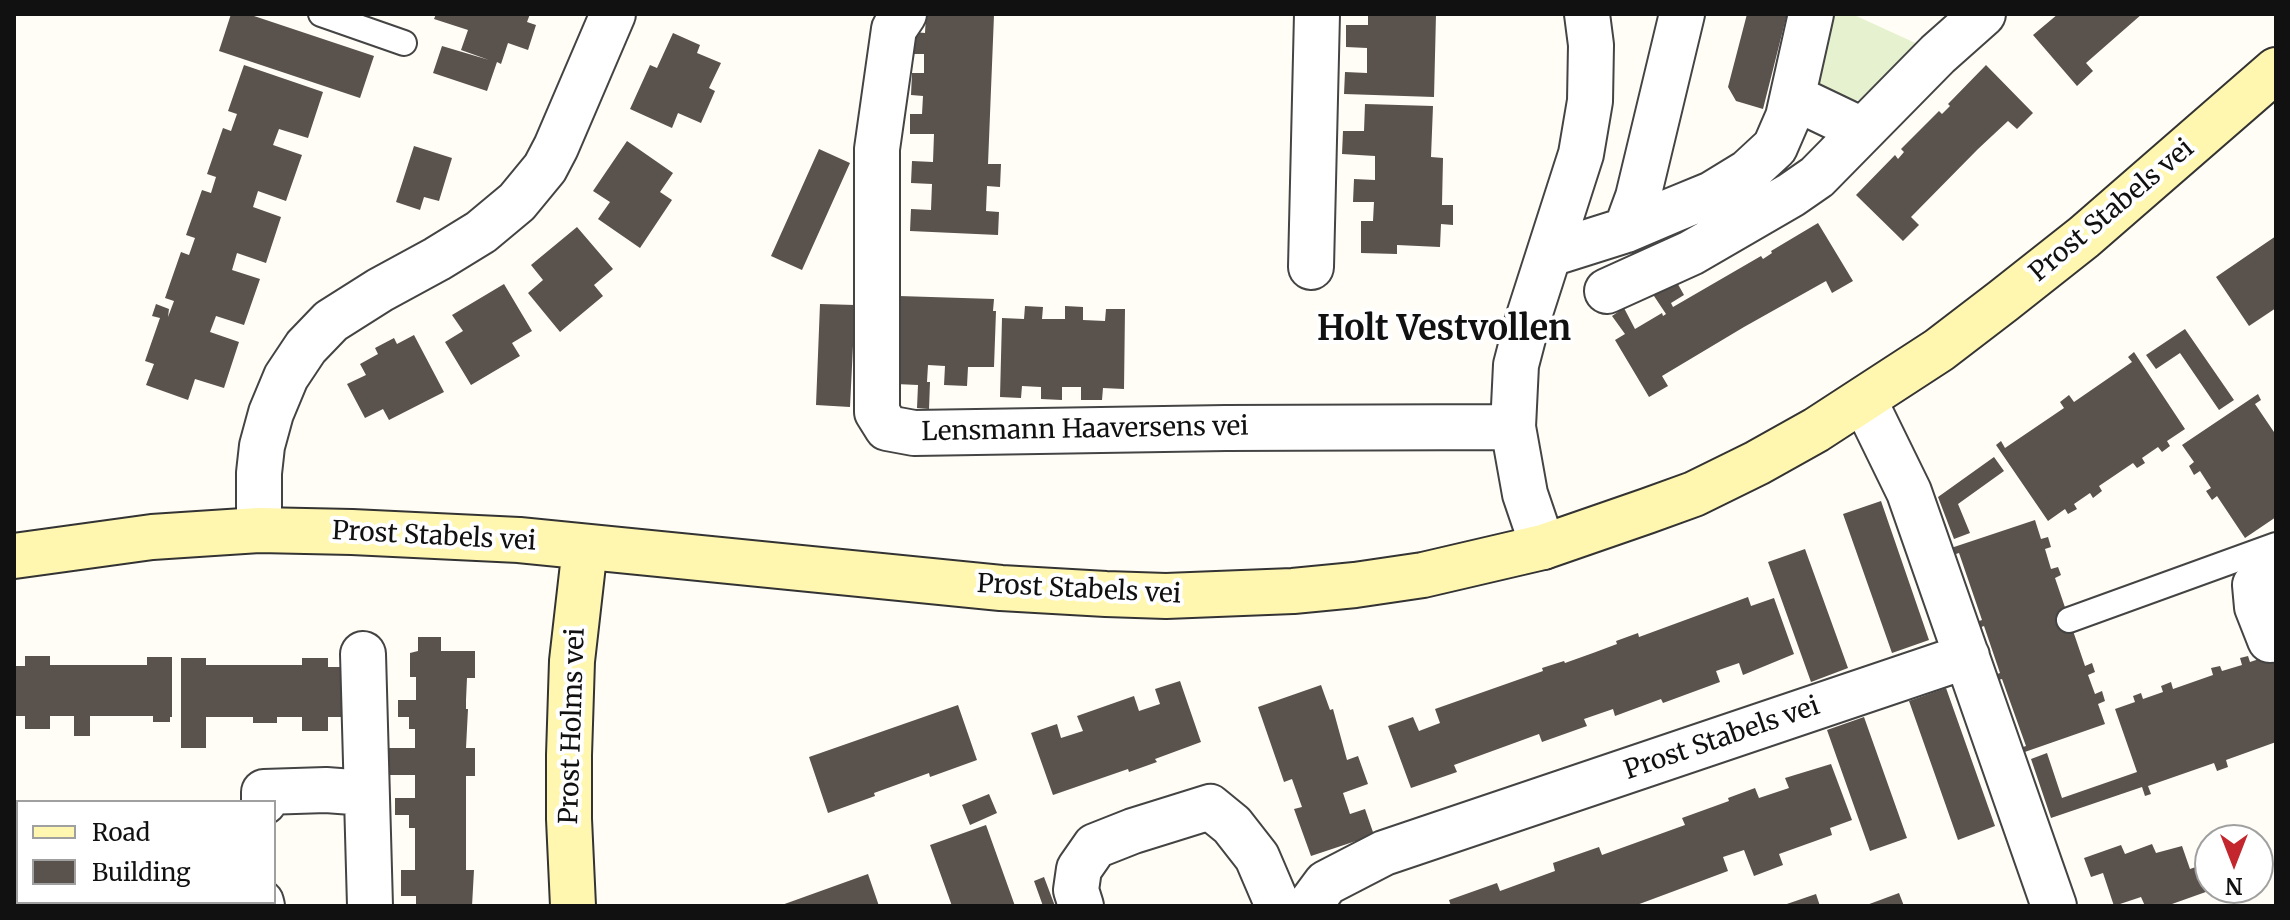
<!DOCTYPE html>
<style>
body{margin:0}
#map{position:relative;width:2290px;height:920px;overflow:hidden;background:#fffdf5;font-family:Merriweather,serif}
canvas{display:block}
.frame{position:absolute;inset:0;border:16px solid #111;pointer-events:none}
.legend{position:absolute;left:16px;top:800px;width:260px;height:104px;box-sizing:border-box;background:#fff;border:2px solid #a0a0a0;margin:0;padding:10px 14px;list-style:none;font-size:24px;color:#111}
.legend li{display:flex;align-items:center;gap:16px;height:40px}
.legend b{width:40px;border:2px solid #a0a0a0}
.north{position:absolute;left:2194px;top:824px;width:80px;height:80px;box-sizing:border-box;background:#fff;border:2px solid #a0a0a0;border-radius:50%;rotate:180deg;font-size:22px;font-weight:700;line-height:32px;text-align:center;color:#111}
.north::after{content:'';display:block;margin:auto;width:28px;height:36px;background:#c4262e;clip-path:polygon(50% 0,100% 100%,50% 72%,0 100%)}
</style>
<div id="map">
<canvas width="2290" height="920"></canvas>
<div class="frame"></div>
<ul class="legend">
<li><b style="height:10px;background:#fff6b0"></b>Road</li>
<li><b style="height:22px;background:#5a524d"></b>Building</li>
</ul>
<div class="north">N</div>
</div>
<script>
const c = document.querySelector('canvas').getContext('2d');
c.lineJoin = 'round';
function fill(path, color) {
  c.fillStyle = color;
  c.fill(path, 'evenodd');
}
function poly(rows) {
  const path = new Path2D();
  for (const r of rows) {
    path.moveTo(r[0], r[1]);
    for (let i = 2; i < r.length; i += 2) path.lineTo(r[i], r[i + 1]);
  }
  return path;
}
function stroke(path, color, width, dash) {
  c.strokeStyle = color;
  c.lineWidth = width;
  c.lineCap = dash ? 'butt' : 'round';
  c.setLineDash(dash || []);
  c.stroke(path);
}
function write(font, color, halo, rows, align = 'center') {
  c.font = font + ' Merriweather,serif';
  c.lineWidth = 8;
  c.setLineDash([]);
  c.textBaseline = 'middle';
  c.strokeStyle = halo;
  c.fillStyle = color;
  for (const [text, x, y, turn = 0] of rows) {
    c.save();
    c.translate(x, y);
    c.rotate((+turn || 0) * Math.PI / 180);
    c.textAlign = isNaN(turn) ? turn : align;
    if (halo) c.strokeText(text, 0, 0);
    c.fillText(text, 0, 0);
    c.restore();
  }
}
const pitch = poly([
 [1832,14,1852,14,1922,46,1871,99,1843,101,1819,86,1820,68]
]);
const building = poly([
 [231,14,248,14,374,56,360,98,219,51],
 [436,14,530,14,527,22,536,25,528,50,508,43,501,64,497,62,487,91,433,73,442,46,489,60,461,50,468,30,434,19],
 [926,14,994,15,988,164,1001,164,1000,187,987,186,986,211,999,212,998,235,910,231,911,209,931,210,932,184,911,183,912,161,933,162,934,134,910,134,910,114,922,114,923,96,911,95,912,73,924,73,924,54,913,54,914,32,925,33],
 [1368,14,1436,14,1434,97,1344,94,1345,72,1367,73,1367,48,1346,47,1346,25,1368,25],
 [1747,14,1787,14,1763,109,1736,101,1728,87],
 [2058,14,2142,14,2086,63,2093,71,2077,86,2033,35],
 [673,33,700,45,697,53,721,63,709,88,715,91,701,123,678,113,672,128,630,109,650,65,657,68],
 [244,65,323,92,308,138,279,129,273,145,302,155,286,201,258,191,253,207,281,217,266,263,237,253,232,270,260,279,244,325,216,316,210,332,239,342,224,388,195,379,188,400,146,385,154,364,145,361,160,318,152,316,156,304,169,309,168,317,174,301,165,298,181,252,189,255,195,238,186,235,202,190,211,193,216,177,207,174,223,128,231,131,237,114,228,111],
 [1986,65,2033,113,2017,129,2008,121,1978,149,1911,217,1919,225,1903,241,1856,195,1895,155,1898,159,1904,152,1901,149,1939,111,1942,114,1950,106,1948,104],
 [1365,104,1433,106,1431,157,1443,158,1442,205,1453,205,1453,225,1441,224,1440,247,1397,245,1397,254,1361,253,1361,221,1373,221,1374,202,1353,202,1354,179,1375,180,1375,156,1342,154,1343,131,1364,131],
 [627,141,673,173,660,192,672,200,640,248,598,219,610,202,593,191],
 [414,146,452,158,439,201,424,197,420,210,396,202],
 [819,149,850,163,802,270,771,256],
 [1818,223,1853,281,1832,293,1826,281,1744,327,1662,376,1668,386,1649,397,1615,340,1625,334,1612,316,1624,308,1635,329,1662,313,1663,316,1666,314,1652,293,1675,279,1684,295,1671,303,1673,307,1761,256,1763,259,1772,253,1771,251],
 [577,227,613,269,594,285,603,296,560,332,528,293,543,280,531,265],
 [2276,236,2276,308,2249,326,2216,277],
 [504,284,532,331,512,343,520,356,471,385,445,342,463,331,452,315],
 [899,296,994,299,993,311,996,311,994,367,968,367,967,386,944,385,945,366,928,365,927,382,930,382,929,409,917,408,918,385,896,384],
 [820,304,855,305,850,407,816,405],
 [1025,306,1043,307,1042,319,1065,319,1065,306,1083,307,1083,320,1105,321,1106,309,1125,309,1124,389,1103,388,1102,400,1081,400,1081,387,1062,387,1062,400,1041,399,1041,387,1022,386,1021,398,1000,397,1002,318,1024,319],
 [2185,329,2234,400,2219,410,2180,353,2156,369,2146,355],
 [414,335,444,392,389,420,383,409,365,418,347,384,366,375,360,364,378,354,375,348,394,338,397,344],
 [2134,352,2185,429,2167,441,2170,446,2162,452,2158,447,2142,458,2145,463,2137,468,2133,463,2099,486,2102,491,2093,498,2090,493,2074,504,2077,509,2068,514,2065,509,2048,521,1996,445,2001,441,2005,448,2064,408,2060,402,2069,395,2074,402,2132,362,2128,357],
 [2258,394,2261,400,2255,404,2276,435,2276,517,2245,538,2217,496,2212,500,2206,491,2211,488,2200,471,2194,475,2189,466,2194,462,2182,445],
 [1994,457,2004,471,1958,504,1970,533,1954,539,1938,497],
 [1881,501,1929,640,1892,653,1843,514],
 [2035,520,2041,539,2048,537,2051,547,2045,549,2051,569,2058,567,2061,575,2055,578,2085,666,2092,663,2095,672,2088,675,2095,694,2102,691,2105,701,2098,704,2105,724,2019,754,2017,749,2026,746,2002,679,1994,681,1992,676,2000,673,1984,626,1976,629,1973,623,1982,620,1959,553,1950,556,1948,549],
 [1805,549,1848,668,1811,682,1768,562],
 [1748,597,1751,606,1774,598,1794,654,1743,675,1739,663,1716,671,1720,682,1663,703,1661,699,1615,716,1613,709,1584,719,1587,726,1542,742,1539,734,1454,765,1457,772,1411,788,1388,726,1413,717,1419,731,1440,723,1435,709,1543,671,1542,668,1564,661,1565,663,1593,653,1617,644,1616,641,1638,633,1639,637],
 [418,637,441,637,441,651,475,651,475,678,467,678,466,700,466,709,468,709,466,748,475,748,475,776,466,776,466,870,474,870,472,906,416,906,416,896,401,896,401,870,415,870,415,828,409,828,409,815,395,815,395,798,415,798,415,775,384,775,384,748,415,748,415,729,409,729,409,717,398,717,398,700,416,700,416,677,410,677,410,653,418,651],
 [2271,655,2276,664,2276,742,2226,760,2228,767,2217,771,2214,763,2148,786,2151,794,2145,796,2142,787,2051,818,2031,759,2047,753,2062,798,2137,772,2115,709,2135,702,2133,696,2141,693,2143,699,2163,692,2161,686,2171,682,2173,689,2213,675,2211,668,2220,666,2222,671,2242,665,2240,658,2248,656,2250,662],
 [25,656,50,656,50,665,147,665,147,657,172,657,172,717,170,717,170,722,153,722,153,716,90,716,90,736,74,736,74,716,50,716,50,729,25,729,25,716,14,716,14,666,25,666],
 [181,658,206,658,206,665,302,665,302,658,328,658,328,667,343,667,343,717,328,717,328,731,302,731,302,717,277,717,277,723,253,723,253,717,206,717,206,748,181,748],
 [1180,681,1201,742,1155,759,1157,762,1129,772,1128,769,1053,795,1031,733,1057,724,1061,738,1083,731,1077,716,1134,696,1139,711,1160,704,1155,689],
 [1321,685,1330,710,1333,709,1347,760,1358,756,1368,784,1343,793,1350,814,1365,809,1374,835,1311,856,1294,809,1302,807,1292,779,1284,782,1258,707],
 [1946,688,1995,826,1958,840,1909,701],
 [958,705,977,760,930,777,929,773,874,793,875,796,828,813,809,757],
 [1864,717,1907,838,1870,851,1827,730],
 [1831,764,1852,820,1830,828,1832,835,1779,854,1783,865,1754,876,1744,850,1723,857,1728,871,1634,906,1451,906,1449,900,1497,883,1500,891,1555,871,1553,863,1599,847,1602,855,1685,825,1682,818,1729,801,1728,798,1755,788,1759,798,1789,788,1785,778],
 [989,794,997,813,970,825,962,805],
 [986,825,1015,906,952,906,930,845],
 [2152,844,2156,853,2182,846,2190,869,2210,862,2210,888,2217,888,2172,904,2173,906,2145,906,2141,897,2114,906,2103,873,2091,877,2084,858,2121,845,2125,854],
 [868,874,879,906,779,906],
 [1044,877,1055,906,1043,906,1034,881],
 [1899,893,1904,906,1864,906],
 [1816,894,1820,906,1781,906],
 [135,902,187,902,187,906,135,906]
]);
const lane = poly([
 [321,14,404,43],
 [2069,620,2276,545]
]);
const street = poly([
 [904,14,894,29,877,149,877,412,887,428,914,433,1226,428,1513,427],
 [1793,97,1862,130],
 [1626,230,1638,197,1682,14],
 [1550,254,1626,230,1673,210,1712,194,1748,172,1775,147,1788,117,1811,14],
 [1311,267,1317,14],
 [1607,291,1691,253,1791,195,1817,177,1938,54,1983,14],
 [1864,400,1909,492,2054,906],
 [259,530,259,473,262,446,271,413,286,377,306,347,331,321,380,290,437,259,481,232,517,202,545,168,556,147,613,14],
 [1543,547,1525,494,1513,427,1516,365,1528,319,1581,154,1590,101,1591,45,1587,14],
 [2270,640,2257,607,2255,585,2276,579],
 [363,654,370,906],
 [264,802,264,792,326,790,366,793],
 [261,902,262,906],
 [1081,906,1076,890,1079,869,1095,846,1133,831,1210,807,1232,825,1257,857,1278,906],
 [1309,906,1326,883,1384,853,1967,656]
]);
const secondary = poly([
 [14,556,152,537,259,530,352,532,519,540,1001,588,1106,594,1166,596,1293,591,1355,585,1423,575,1543,547,1647,511,1694,494,1757,463,1816,430,1939,350,2003,301,2084,237,2276,70],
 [573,906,569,819,569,755,572,661,585,547]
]);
const streetNames = [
 ["Prost Stabels vei",2112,211,-40],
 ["Lensmann Haaversens vei",1085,430,-1],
 ["Prost Stabels vei",434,537,3],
 ["Prost Stabels vei",1079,590,3],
 ["Prost Holms vei",573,726,-88],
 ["Prost Stabels vei",1722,739,-19]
];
const districtNames = [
 ["Holt Vestvollen",1444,330]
];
fill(pitch, '#e6f2cf');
fill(building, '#5a524d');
stroke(lane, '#444', 28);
stroke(street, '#444', 48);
stroke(secondary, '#333', 48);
stroke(lane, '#fff', 24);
stroke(street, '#fff', 44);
stroke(secondary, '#fff6b0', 44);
write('26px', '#111', '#fff', streetNames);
write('bold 34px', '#111', '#fff', districtNames);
</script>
